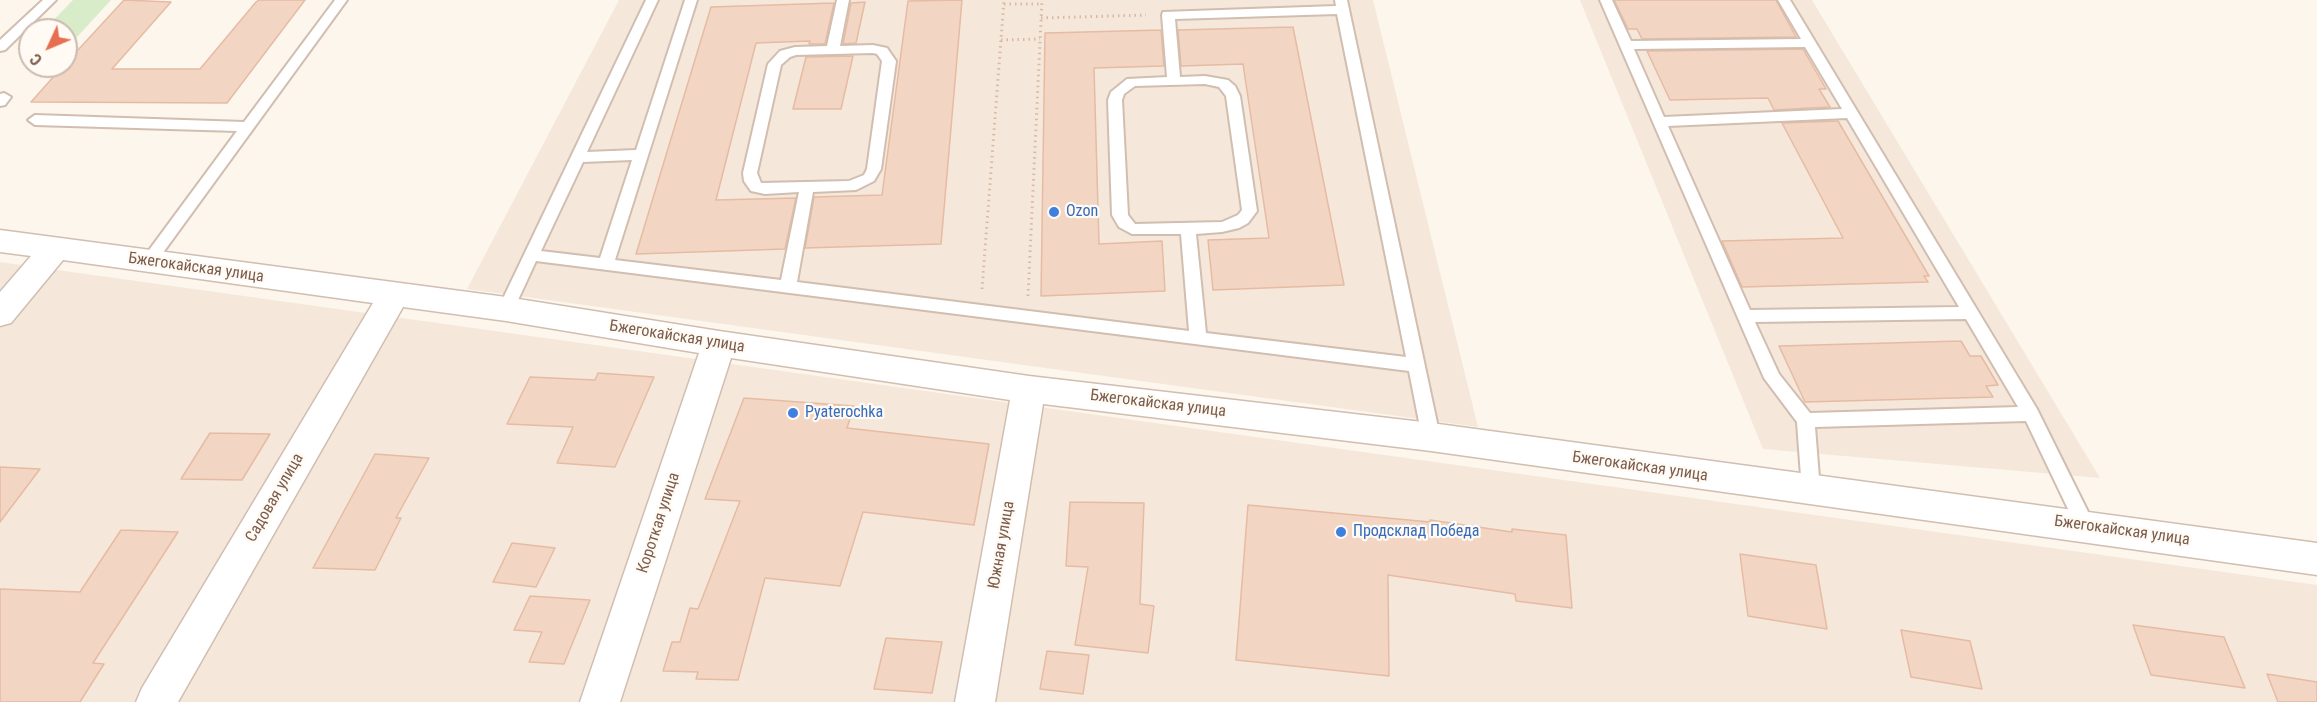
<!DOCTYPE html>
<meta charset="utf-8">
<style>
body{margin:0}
#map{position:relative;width:2317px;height:702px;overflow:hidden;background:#fdf6ec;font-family:"Roboto Condensed",sans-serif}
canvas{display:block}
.north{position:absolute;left:18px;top:18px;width:60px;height:60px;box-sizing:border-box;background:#fffaf3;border:2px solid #cabbb1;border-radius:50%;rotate:226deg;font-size:16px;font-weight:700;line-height:24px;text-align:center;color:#7a5c4d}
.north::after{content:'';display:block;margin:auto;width:21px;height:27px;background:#e76f51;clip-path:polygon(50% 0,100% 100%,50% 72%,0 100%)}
</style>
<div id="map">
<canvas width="2317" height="702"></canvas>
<div class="north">С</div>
</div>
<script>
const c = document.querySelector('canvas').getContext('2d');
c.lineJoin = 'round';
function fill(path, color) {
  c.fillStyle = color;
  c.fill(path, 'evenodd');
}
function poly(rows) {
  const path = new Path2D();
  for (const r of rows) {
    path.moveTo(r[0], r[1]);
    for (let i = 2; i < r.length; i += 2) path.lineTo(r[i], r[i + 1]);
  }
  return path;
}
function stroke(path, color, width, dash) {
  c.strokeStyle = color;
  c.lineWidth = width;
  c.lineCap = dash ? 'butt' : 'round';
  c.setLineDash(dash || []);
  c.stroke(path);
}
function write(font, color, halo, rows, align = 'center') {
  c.font = font + ' "Roboto Condensed",sans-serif';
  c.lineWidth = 4.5;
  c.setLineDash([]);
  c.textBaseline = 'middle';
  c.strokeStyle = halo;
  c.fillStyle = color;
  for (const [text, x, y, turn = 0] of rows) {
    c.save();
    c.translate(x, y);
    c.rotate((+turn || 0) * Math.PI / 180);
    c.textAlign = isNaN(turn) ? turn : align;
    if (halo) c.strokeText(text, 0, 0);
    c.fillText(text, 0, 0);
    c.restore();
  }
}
const residential = poly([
 [619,0,1373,0,1478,427,467,289],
 [1580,0,1812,0,2100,478,1763,449],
 [0,262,2317,585,2317,702,0,702]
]);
const green = poly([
 [73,0,111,0,66,49,66,30,44,30]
]);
const building = poly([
 [124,0,171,2,112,69,200,69,256,2,259,0,305,0,227,103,31,102,63,66,66,66,66,63,124,0],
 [962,0,941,244,805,248,814,197,882,195,908,1,962,0],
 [1614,0,1776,0,1796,37,1642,39,1637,29,1628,29,1614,0],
 [865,2,856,43,843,44,851,3,865,2],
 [834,3,825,44,809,44,810,41,756,43,716,200,796,198,785,249,636,254,711,7,834,3],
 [1293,27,1344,285,1213,290,1208,240,1269,238,1243,64,1181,66,1178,30,1293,27],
 [1161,30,1164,66,1094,68,1099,244,1162,241,1165,291,1041,296,1045,33,1161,30],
 [1803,49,1826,89,1819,89,1830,107,1774,110,1768,98,1670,100,1647,51,1803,49],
 [853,56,841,109,793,109,806,57,853,56],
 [1838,121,1929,276,1924,276,1928,282,1742,287,1722,241,1843,238,1782,123,1838,121],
 [1961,341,1970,356,1981,356,1998,385,1986,386,1993,397,1805,402,1779,346,1961,341],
 [598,373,654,377,615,467,557,463,573,427,507,424,530,377,595,380,598,373],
 [744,398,854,406,847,428,989,444,974,525,863,512,840,586,765,578,738,680,696,679,698,672,663,671,672,642,680,642,690,608,698,609,740,501,705,499,744,398],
 [210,433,270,434,242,480,181,479,210,433],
 [375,454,429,458,396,518,401,518,375,570,313,568,375,454],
 [0,467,40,469,0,522,0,467],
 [1070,502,1144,503,1140,604,1154,606,1148,653,1075,645,1088,567,1066,566,1070,502],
 [1248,505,1430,522,1430,520,1512,532,1512,529,1566,535,1572,608,1516,601,1515,594,1388,575,1389,676,1236,660,1248,505],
 [121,530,178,532,93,663,104,664,80,702,0,702,0,589,80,592,121,530],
 [512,543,555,548,536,587,493,582,512,543],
 [1740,554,1816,565,1827,629,1748,616,1740,554],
 [530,596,590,600,564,664,529,662,542,632,514,630,530,596],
 [2133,625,2224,637,2245,688,2151,675,2133,625],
 [1901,630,1970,641,1982,689,1911,677,1901,630],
 [886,638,942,642,932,693,874,689,886,638],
 [1047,651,1089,655,1083,694,1040,689,1047,651],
 [2267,674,2317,682,2317,702,2278,702,2267,674]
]);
const path = poly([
 [1004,4,1042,4],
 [1041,18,1146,15],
 [1001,40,1040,39],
 [982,289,1004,0],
 [1028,296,1042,0]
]);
const lane = poly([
 [43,0,56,0,5,50,0,51,0,40,43,0],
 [335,0,347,0,154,265,149,267,144,265,141,261,237,131,35,125,28,120,35,115,244,122,335,0],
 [646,0,658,0,587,152,636,150,685,0,697,0,615,260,781,280,799,192,765,194,751,191,744,181,743,173,768,64,780,51,795,47,827,46,837,0,849,0,840,46,873,45,887,48,896,61,881,169,874,181,856,190,813,192,797,282,1189,331,1181,234,1132,234,1119,227,1112,215,1108,100,1111,92,1127,79,1167,77,1162,15,1163,12,1336,6,1335,0,1347,0,1440,437,1437,442,1431,444,1425,442,1422,437,1409,371,536,261,512,313,500,313,498,309,646,0],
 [1337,14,1406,357,1206,333,1196,234,1222,232,1239,228,1248,223,1257,211,1240,96,1235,86,1228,80,1205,76,1180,77,1175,19,1337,14],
 [873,53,877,54,882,61,867,169,864,175,849,181,761,183,757,173,781,65,790,57,796,55,873,53],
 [1205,84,1219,87,1226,96,1242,210,1238,215,1222,222,1135,224,1128,215,1122,100,1124,94,1135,86,1205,84],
 [632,160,600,258,541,251,583,162,632,160],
 [1600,0,1612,0,1631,41,1801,39,1778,0,1790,0,2037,409,2095,526,2093,532,2086,534,2079,532,2026,421,1815,427,1820,490,1817,495,1811,498,1805,495,1802,490,1797,422,1764,378,1600,0],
 [1805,47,1842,109,1664,117,1634,49,1805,47],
 [1847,118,1959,307,1750,310,1668,126,1847,118],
 [1966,319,2018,407,1810,413,1779,374,1755,322,1966,319],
 [4,93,11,97,5,105,0,106,0,94,4,93]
]);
const street = poly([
 [0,230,506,297,719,331,1029,376,1431,423,2317,543,2317,575,1431,451,1043,404,995,702,955,702,1010,400,731,358,620,702,580,702,699,353,506,321,403,307,178,702,136,702,142,688,373,303,63,260,11,323,0,326,0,292,31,256,0,252,0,230]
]);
const markers = [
 [1054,212,6,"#3f7fe0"],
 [793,413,6,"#3f7fe0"],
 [1341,532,6,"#3f7fe0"]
];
const shopNames = [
 ["Ozon",1066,212],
 ["Pyaterochka",805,413],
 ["Продсклад Победа",1353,532]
];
const streetNames = [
 ["Бжегокайская улица",196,268,8],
 ["Бжегокайская улица",677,337,9],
 ["Бжегокайская улица",1158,404,7],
 ["Бжегокайская улица",1640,467,8],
 ["Садовая улица",275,498,-60],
 ["Короткая улица",659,523,-72],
 ["Бжегокайская улица",2122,531,8],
 ["Южная улица",1002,545,-80]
];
fill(residential, '#f5e8da');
fill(green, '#d8ecc9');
fill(building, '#f3d5c3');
stroke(building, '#e6bba3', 1.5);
stroke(lane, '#d1beb0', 4);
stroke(street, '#d1beb0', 3);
stroke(path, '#d9b8a5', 3, [1.5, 4]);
fill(lane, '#fff');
fill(street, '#fff');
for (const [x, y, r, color] of markers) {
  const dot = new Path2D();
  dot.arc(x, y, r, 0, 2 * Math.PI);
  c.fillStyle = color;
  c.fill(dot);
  stroke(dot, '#fffaf3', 2);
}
write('16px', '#366cbe', '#fffaf3', shopNames, 'left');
write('16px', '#7a5c4d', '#fffaf3', streetNames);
</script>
